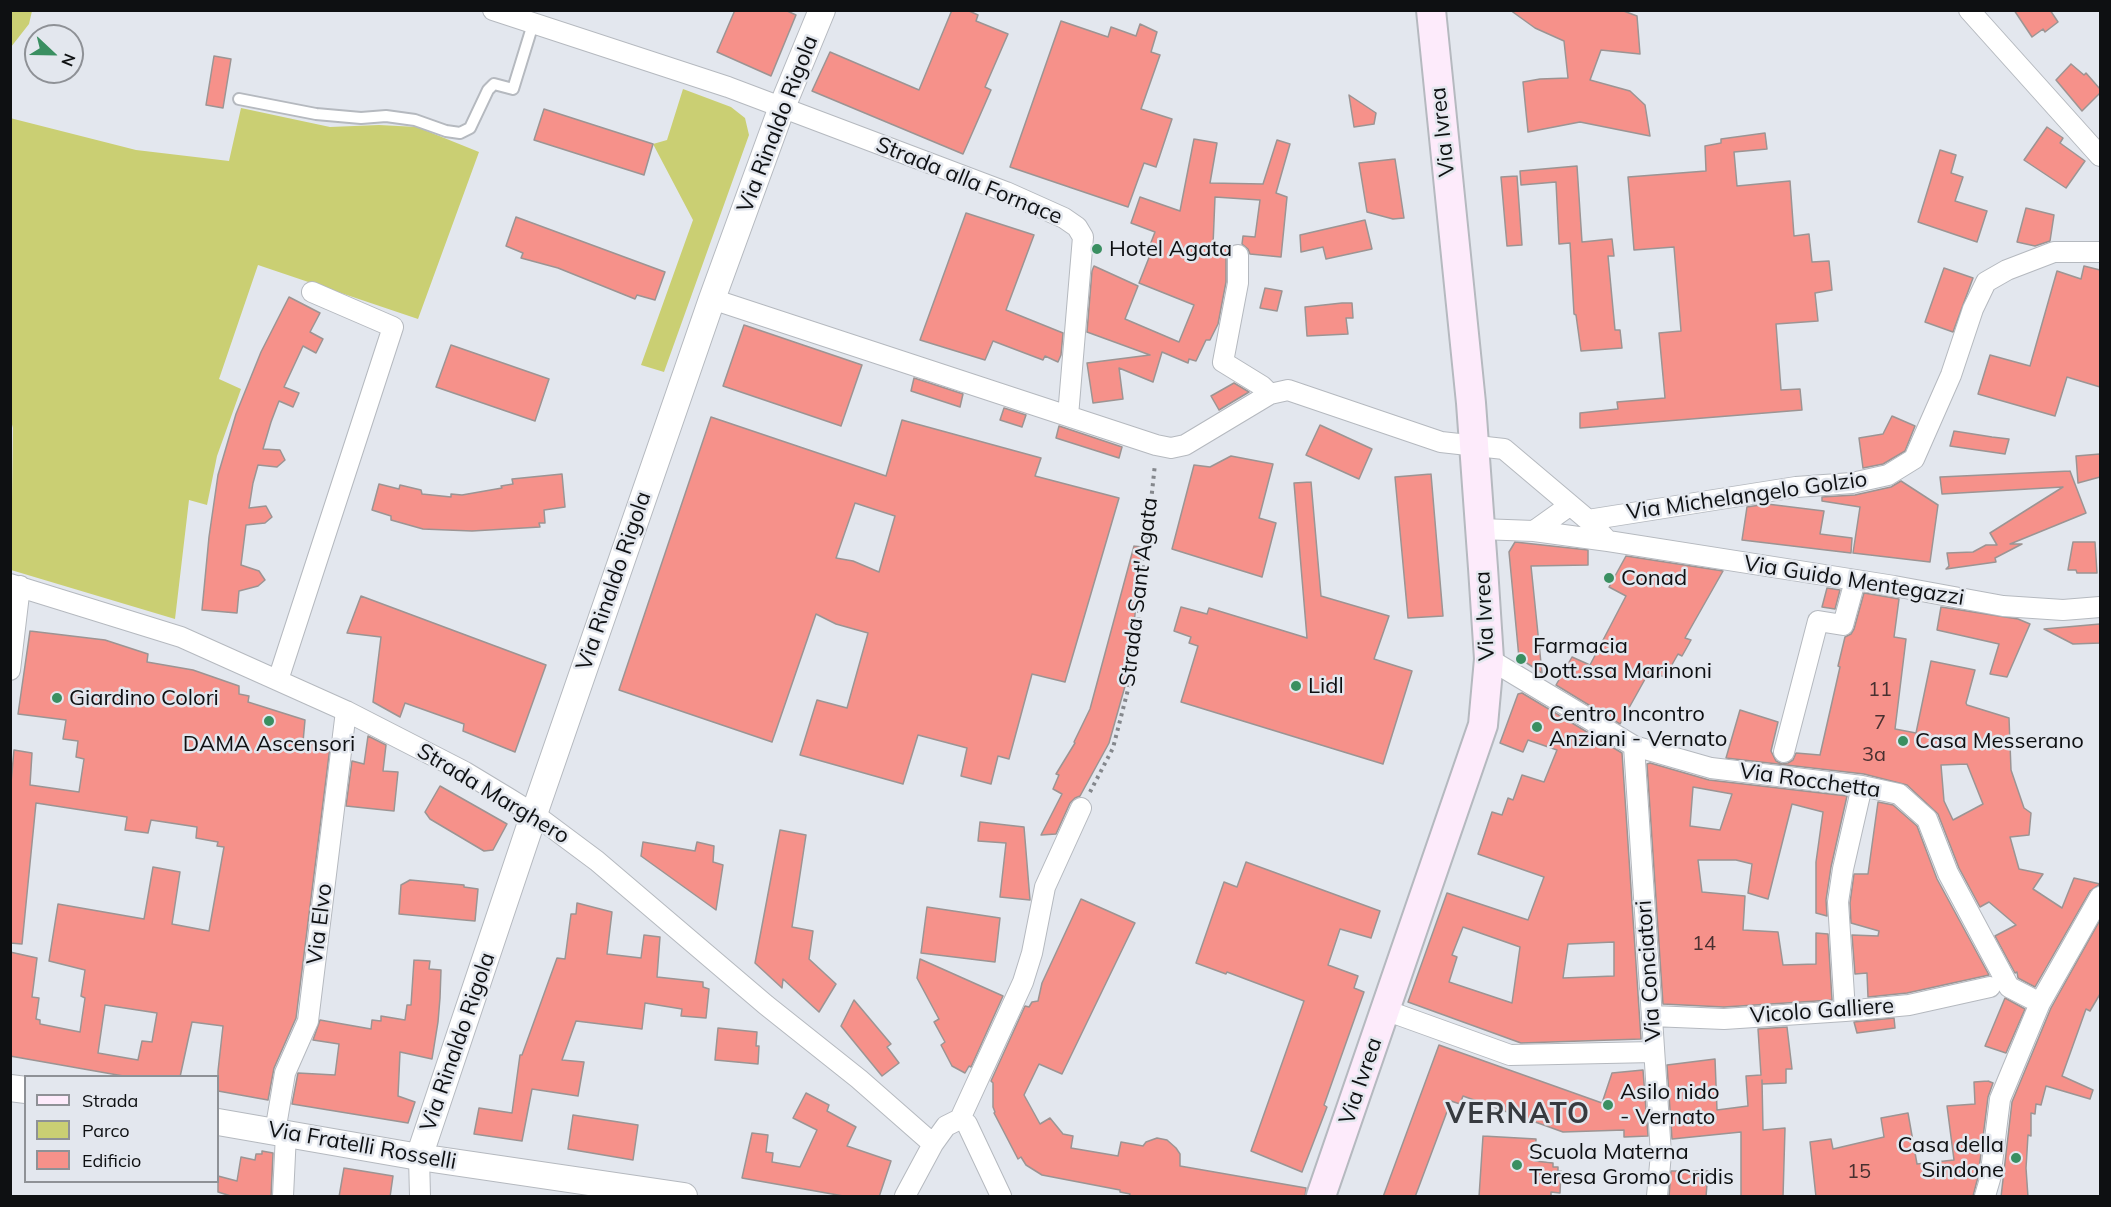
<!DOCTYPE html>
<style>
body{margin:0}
#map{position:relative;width:2111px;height:1207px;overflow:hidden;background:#e3e7ee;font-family:Mulish,sans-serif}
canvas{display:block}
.frame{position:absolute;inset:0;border:12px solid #0e1012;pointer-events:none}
.legend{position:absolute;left:24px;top:1075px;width:195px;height:108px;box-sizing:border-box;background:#e3e7ee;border:2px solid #8e9196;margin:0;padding:8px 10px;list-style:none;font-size:18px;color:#0e1012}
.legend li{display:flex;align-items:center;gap:12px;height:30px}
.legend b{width:30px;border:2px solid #8e9196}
.north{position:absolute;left:24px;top:24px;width:60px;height:60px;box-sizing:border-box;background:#e3e7ee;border:2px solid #8e9196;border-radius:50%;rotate:112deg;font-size:16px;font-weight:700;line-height:24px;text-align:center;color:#0e1012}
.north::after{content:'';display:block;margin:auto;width:21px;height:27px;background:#3a8f61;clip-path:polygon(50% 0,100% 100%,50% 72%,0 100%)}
</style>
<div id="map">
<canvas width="2111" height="1207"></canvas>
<div class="frame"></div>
<ul class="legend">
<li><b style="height:8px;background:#fdebfb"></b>Strada</li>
<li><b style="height:16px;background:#cacf73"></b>Parco</li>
<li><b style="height:16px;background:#f6918a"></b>Edificio</li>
</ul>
<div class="north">N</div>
</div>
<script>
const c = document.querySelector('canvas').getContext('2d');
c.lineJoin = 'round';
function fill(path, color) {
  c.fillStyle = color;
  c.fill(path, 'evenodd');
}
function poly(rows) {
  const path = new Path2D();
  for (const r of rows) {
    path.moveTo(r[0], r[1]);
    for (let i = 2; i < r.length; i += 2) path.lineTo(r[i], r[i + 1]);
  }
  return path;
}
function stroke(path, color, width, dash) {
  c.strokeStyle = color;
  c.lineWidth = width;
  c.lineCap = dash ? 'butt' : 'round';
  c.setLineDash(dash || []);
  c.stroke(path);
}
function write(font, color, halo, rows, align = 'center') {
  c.font = font + ' Mulish,sans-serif';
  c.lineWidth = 5;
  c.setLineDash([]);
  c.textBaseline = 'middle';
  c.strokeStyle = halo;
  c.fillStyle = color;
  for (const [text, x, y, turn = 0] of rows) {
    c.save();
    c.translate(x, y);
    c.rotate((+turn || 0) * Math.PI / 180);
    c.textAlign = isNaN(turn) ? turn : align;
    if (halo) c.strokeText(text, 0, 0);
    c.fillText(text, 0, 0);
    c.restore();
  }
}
const green = poly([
 [11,10,32,11,29,24,11,47],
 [683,89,731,107,745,118,749,135,664,372,641,365,693,220,653,144,667,140],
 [241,108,330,127,379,125,417,127,479,152,418,319,258,265,219,379,241,389,217,456,207,505,189,500,175,619,11,570,13,428,10,417,10,118,136,150,229,161]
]);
const building = poly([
 [735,10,785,10,796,15,771,76,717,52,735,10],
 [952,10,967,10,978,15,976,21,1008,34,985,87,991,90,963,154,812,91,830,52,919,90,952,10],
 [1510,10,1621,10,1637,16,1640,54,1601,50,1590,80,1630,91,1645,105,1650,136,1580,122,1528,132,1523,82,1540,79,1568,78,1564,41,1535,28,1510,10],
 [2014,10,2050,10,2058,22,2045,32,2043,29,2032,37,2014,10],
 [1061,21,1108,37,1111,27,1136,36,1140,24,1157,32,1151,52,1160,55,1141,109,1172,119,1156,167,1144,163,1128,207,1010,167,1061,21],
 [214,56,231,59,223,108,206,105,214,56],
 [2071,64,2084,75,2086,73,2100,89,2100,93,2082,111,2056,80,2071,64],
 [1349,95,1376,113,1374,124,1354,127,1349,95],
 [544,109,653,144,644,175,534,140,544,109],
 [2047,127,2063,138,2060,143,2085,161,2066,188,2024,160,2047,127],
 [1765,133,1767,149,1734,152,1737,186,1790,181,1794,236,1809,234,1812,262,1829,261,1832,290,1815,293,1818,321,1776,324,1781,390,1800,389,1802,410,1580,428,1580,413,1618,409,1617,402,1665,398,1659,333,1681,331,1674,247,1634,250,1628,177,1706,171,1705,146,1721,143,1721,139,1765,133],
 [1194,139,1217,143,1210,183,1263,184,1277,140,1290,144,1276,193,1287,197,1281,257,1250,254,1248,249,1242,244,1243,236,1255,237,1260,200,1215,197,1213,245,1231,246,1226,254,1226,282,1218,324,1210,340,1206,340,1196,361,1189,359,1188,363,1162,352,1153,382,1119,368,1123,399,1093,403,1087,363,1150,355,1087,332,1092,271,1094,266,1138,286,1125,319,1179,342,1194,305,1139,283,1150,255,1147,253,1155,232,1131,223,1140,197,1180,211,1194,139],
 [1940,150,1956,155,1951,173,1963,177,1955,201,1987,211,1977,242,1918,222,1940,150],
 [1395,159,1404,218,1393,219,1367,212,1359,163,1395,159],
 [1577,166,1582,242,1612,239,1614,256,1608,256,1615,330,1620,330,1622,348,1581,351,1576,315,1574,314,1570,243,1559,244,1556,182,1521,185,1520,171,1577,166],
 [1517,176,1522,245,1507,246,1501,177,1517,176],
 [2026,208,2054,215,2050,241,2035,246,2017,242,2026,208],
 [966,213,1034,235,1006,310,1063,333,1061,355,1058,362,1045,356,1043,360,993,341,985,360,920,340,966,213],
 [516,217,665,272,655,300,637,295,635,299,558,268,521,258,523,253,506,246,516,217],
 [1365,220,1372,249,1326,259,1323,247,1301,252,1300,235,1365,220],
 [2084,266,2100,270,2100,387,2067,377,2055,416,1978,394,1990,355,2030,366,2057,271,2081,279,2084,266],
 [1944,268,1973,278,1953,332,1925,322,1944,268],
 [1265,288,1282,291,1277,311,1260,308,1265,288],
 [289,297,320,313,310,332,323,339,316,353,303,346,284,387,299,393,293,407,279,401,271,422,263,449,280,450,285,460,277,467,258,465,253,483,249,508,266,506,272,517,265,523,246,525,241,565,259,571,265,580,258,586,239,591,237,613,202,610,209,537,218,475,236,414,261,352,289,297],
 [1342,303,1352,303,1353,318,1346,318,1348,334,1307,336,1305,307,1342,303],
 [744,325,862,365,841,426,723,386,744,325],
 [451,345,549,379,535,421,436,387,451,345],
 [914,378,963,394,960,407,911,391,914,378],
 [1234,383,1249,392,1219,410,1211,396,1234,383],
 [1004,408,1026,415,1022,427,1000,420,1004,408],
 [1892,416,1915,426,1905,451,1883,464,1863,468,1859,438,1883,434,1892,416],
 [711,417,886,476,902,420,1041,458,1035,476,1119,498,1065,682,1032,674,1009,759,998,756,991,784,961,776,967,748,918,735,903,784,800,755,817,700,847,708,868,633,836,624,816,614,772,742,619,690,711,417],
 [855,503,895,516,879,572,853,561,836,558,855,503],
 [1320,425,1372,449,1359,479,1306,455,1320,425],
 [1059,426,1122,447,1119,458,1056,438,1059,426],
 [1954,431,1992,437,2009,439,2005,454,1950,446,1954,431],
 [2100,454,2100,477,2078,483,2076,456,2100,454],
 [1231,456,1273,464,1259,518,1276,523,1262,577,1172,549,1194,465,1210,467,1231,456],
 [2070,471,2086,513,2010,544,2022,544,1995,558,1996,562,1946,569,1949,566,1947,553,1973,552,1986,545,1997,545,1990,533,2063,487,1942,494,1940,477,2070,471],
 [562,474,565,507,544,510,545,523,539,523,540,527,472,531,423,529,391,520,391,516,372,510,379,484,399,489,400,485,421,490,422,494,451,497,451,494,462,495,502,488,501,486,513,484,512,479,562,474],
 [1431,474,1443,616,1408,618,1395,477,1431,474],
 [1901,481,1938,505,1930,562,1853,553,1860,507,1822,501,1822,497,1855,495,1891,487,1901,481],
 [1311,482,1321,596,1389,616,1374,659,1412,671,1383,764,1181,702,1198,646,1189,643,1191,637,1174,631,1181,607,1207,614,1209,608,1307,638,1294,483,1311,482],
 [1767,504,1824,511,1820,534,1852,538,1851,553,1742,540,1747,507,1767,504],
 [1515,542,1588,550,1588,565,1531,566,1542,673,1519,658,1509,552,1515,542],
 [2073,542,2095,542,2097,573,2077,573,2076,570,2068,570,2073,542],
 [1134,546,1142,547,1129,672,1109,743,1080,796,1075,798,1070,803,1056,834,1041,835,1062,794,1053,789,1059,775,1056,774,1075,743,1074,742,1090,709,1134,546],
 [1626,556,1723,571,1685,638,1691,640,1682,656,1678,654,1665,677,1649,672,1620,724,1556,685,1572,657,1590,665,1626,596,1609,587,1626,556],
 [1827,588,1840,590,1835,609,1822,607,1827,588],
 [1864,593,1899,599,1894,637,1906,639,1895,729,1916,733,1931,661,1975,670,1966,703,1967,705,2009,718,2011,770,2024,808,2031,813,2029,835,2010,837,2019,869,2043,874,2033,889,2062,908,2074,878,2100,884,2090,891,2035,987,2018,978,2017,972,2015,973,1995,936,2016,925,1989,902,1980,907,1959,868,1938,814,1907,785,1864,774,1726,758,1740,710,1778,722,1771,751,1776,761,1782,764,1788,763,1793,760,1796,753,1820,755,1840,667,1838,666,1845,637,1851,634,1854,629,1864,593],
 [1967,764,1983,804,1953,820,1944,801,1941,765,1967,764],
 [361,596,546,665,515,752,463,731,464,724,405,703,400,717,373,702,381,637,347,633,361,596],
 [1941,607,2018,619,2030,624,2007,677,1990,674,1999,644,1937,630,1941,607],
 [2100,624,2100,643,2073,644,2044,629,2100,624],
 [30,631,105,640,148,654,147,662,193,670,239,686,239,694,249,696,248,702,305,720,303,742,330,747,296,1018,274,1068,268,1100,218,1091,218,1071,223,1026,192,1022,180,1077,129,1077,10,1056,10,952,37,958,32,997,39,998,36,1019,40,1020,40,1024,80,1032,85,998,81,996,85,970,49,961,58,904,144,919,153,867,180,872,172,924,209,931,224,847,217,846,218,842,196,838,197,827,151,820,148,833,125,830,127,817,36,803,22,944,10,943,11,783,14,750,32,753,30,785,79,792,84,759,76,757,78,741,63,739,66,720,18,714,30,631],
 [105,1005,157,1013,152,1042,142,1041,138,1060,98,1053,105,1005],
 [1522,693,1622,753,1641,1039,1521,1043,1408,1002,1447,893,1528,920,1544,877,1478,854,1492,812,1502,815,1508,798,1513,800,1522,775,1544,782,1557,750,1528,740,1523,752,1500,743,1518,694,1522,693],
 [1463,927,1520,947,1512,1003,1449,982,1457,957,1452,955,1463,927],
 [1614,942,1614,976,1563,978,1568,944,1614,942],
 [368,736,386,745,383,771,398,772,394,811,346,806,352,761,364,764,368,736],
 [1650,763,1709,780,1847,796,1831,867,1826,900,1827,916,1816,913,1816,862,1823,812,1792,804,1768,899,1748,893,1752,864,1736,860,1698,860,1702,892,1745,896,1743,930,1778,932,1783,965,1816,964,1816,933,1828,934,1832,1000,1724,1007,1663,1004,1647,764,1650,763],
 [1693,787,1732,794,1720,830,1690,826,1693,787],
 [440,786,507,824,493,850,484,851,430,819,425,812,440,786],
 [1878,802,1893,805,1917,826,1937,879,1989,975,1907,993,1868,997,1867,973,1855,974,1852,935,1878,936,1879,931,1851,923,1850,903,1854,874,1868,874,1878,802],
 [980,822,1024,827,1030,900,1000,897,1006,843,978,841,980,822],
 [780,830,806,835,792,927,813,931,809,959,836,984,819,1012,783,979,782,988,755,963,780,830],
 [643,842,695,851,697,842,714,846,713,862,723,865,716,910,641,856,643,842],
 [1246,862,1380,911,1371,938,1340,929,1328,965,1358,976,1354,988,1364,992,1324,1105,1327,1107,1302,1172,1251,1151,1304,1001,1227,972,1226,974,1196,963,1224,882,1237,887,1246,862],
 [410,880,464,885,464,887,478,889,475,921,399,914,401,885,410,880],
 [1081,899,1135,923,1062,1074,1039,1064,1024,1095,1040,1124,1050,1118,1063,1134,1073,1136,1071,1148,1118,1156,1121,1142,1143,1146,1146,1142,1157,1138,1167,1140,1176,1148,1180,1154,1180,1166,1306,1188,1305,1197,1129,1197,1130,1194,1120,1192,1120,1190,1042,1175,1026,1165,1021,1157,1018,1159,994,1113,995,1112,993,1107,993,1083,991,1081,1025,1006,1029,1007,1032,1002,1038,1001,1042,983,1081,899],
 [577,903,612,912,607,954,641,958,644,935,660,937,657,977,703,982,703,987,709,989,706,1018,681,1016,682,1009,645,1003,642,1029,576,1021,562,1060,584,1062,578,1096,532,1089,522,1141,474,1134,479,1108,512,1113,520,1055,522,1055,557,958,565,959,571,914,576,914,577,903],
 [927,907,1000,918,995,962,921,953,927,907],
 [2100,920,2100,994,2090,1011,2086,1009,2062,1076,2093,1090,2090,1099,2046,1086,2041,1105,2036,1104,2035,1114,2031,1113,2031,1136,2028,1135,2026,1168,2028,1197,2001,1197,2012,1102,2051,1008,2100,920],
 [920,959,1003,996,971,1067,969,1066,965,1073,952,1066,941,1045,945,1042,934,1022,939,1019,917,978,920,959],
 [414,960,430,961,429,969,441,970,440,998,438,1022,432,1059,400,1052,398,1096,415,1102,408,1123,292,1104,298,1073,335,1075,339,1044,313,1040,320,1020,371,1029,372,1020,381,1021,381,1016,405,1020,407,1005,411,1005,414,960],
 [2005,998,2025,1009,2006,1053,1985,1046,2005,998],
 [854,1000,891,1044,887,1047,899,1063,882,1076,841,1026,854,1000],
 [1894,1018,1895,1028,1857,1033,1854,1022,1894,1018],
 [1787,1027,1792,1069,1786,1069,1786,1083,1762,1084,1762,1080,1763,1130,1785,1128,1783,1197,1741,1197,1741,1132,1672,1139,1667,1065,1715,1059,1717,1110,1748,1106,1746,1076,1761,1075,1758,1029,1787,1027],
 [718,1028,757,1032,756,1046,759,1046,758,1064,715,1060,718,1028],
 [1439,1045,1602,1103,1612,1073,1643,1070,1648,1136,1624,1137,1624,1130,1563,1132,1463,1096,1460,1104,1451,1101,1415,1197,1383,1197,1439,1045],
 [1988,1081,1993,1083,1988,1097,1978,1177,1973,1196,1816,1197,1810,1142,1831,1139,1833,1149,1884,1137,1881,1118,1908,1113,1917,1164,1954,1160,1947,1106,1975,1104,1974,1082,1988,1081],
 [806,1093,829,1105,827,1111,856,1127,847,1146,891,1161,879,1197,849,1197,742,1178,752,1133,768,1135,766,1152,773,1153,772,1162,800,1167,817,1130,793,1118,806,1093],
 [573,1115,638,1125,633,1160,568,1149,573,1115],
 [1483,1136,1536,1139,1535,1161,1553,1163,1553,1167,1558,1167,1558,1171,1561,1171,1560,1193,1551,1192,1551,1197,1479,1197,1483,1136],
 [262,1151,273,1153,271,1197,234,1197,218,1192,218,1176,237,1181,241,1157,255,1160,256,1154,262,1154,262,1151],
 [344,1168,393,1176,390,1197,339,1197,344,1168],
 [1671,1171,1708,1171,1706,1197,1669,1197,1671,1171]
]);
const path = poly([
 [1090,792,1113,748,1133,670,1155,464]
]);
const service = poly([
 [239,99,316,114,361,118,386,116,415,120,446,131,460,133,470,128,488,90,494,84,513,89,533,24]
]);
const minor = poly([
 [493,10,728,87,1006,192,1064,218,1077,227,1083,237,1068,416],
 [1969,10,2100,156],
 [1238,255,1238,283,1223,362,1262,386,1270,394],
 [712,299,1156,445,1171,448,1185,445,1270,394,1288,390,1441,442,1504,449,1588,520,1608,541],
 [1588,520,1796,487,1852,483,1888,475,1914,459,1951,375,1973,309,1986,282,2007,270,2054,252,2100,252],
 [1480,529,1534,531,1608,541,1894,586,2003,606,2063,610,2100,607],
 [1534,531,1569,506],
 [10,584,181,637,346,711,465,772,508,798,534,814,597,861,766,1005,859,1079,933,1144],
 [1489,659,1634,746,1711,768,1862,786,1899,794,1927,819,1948,873,2009,987,2040,1003],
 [10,670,20,586],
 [278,680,393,327,312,292],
 [1634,746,1661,1154,1657,1196],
 [1784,752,1818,621,1843,625,1855,581],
 [1385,1010,1510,1055,1654,1052],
 [1845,1011,1838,902,1843,869,1862,786],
 [1652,1016,1724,1019,1845,1011,1909,1005,1990,987],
 [960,1119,1023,982,1032,953,1045,887,1081,808],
 [275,1132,285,1073,308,1021,346,711],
 [419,1157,420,1196],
 [283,1196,286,1134],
 [905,1196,933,1144,946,1126,960,1119,967,1124,1001,1196],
 [1985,1196,1990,1179,2000,1099,2040,1003,2100,897]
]);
const tertiary = poly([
 [10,1088,26,1090],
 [218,1122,419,1157,684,1196],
 [419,1157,534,814,712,299,782,107,822,10]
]);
const secondary = poly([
 [1321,1196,1483,725,1489,659,1483,568,1471,403,1431,10]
]);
const markers = [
 [1097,249,6,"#3a8f61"],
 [1609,578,6,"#3a8f61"],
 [1521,659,6,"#3a8f61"],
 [1296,686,6,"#3a8f61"],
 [57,698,6,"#3a8f61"],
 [269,721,6,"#3a8f61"],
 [1537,727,6,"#3a8f61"],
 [1903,741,6,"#3a8f61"],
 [1608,1105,6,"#3a8f61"],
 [2016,1158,6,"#3a8f61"],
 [1517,1165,6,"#3a8f61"]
];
const numberNames = [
 ["11",1880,690],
 ["7",1880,723],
 ["3a",1874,755],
 ["14",1704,944],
 ["15",1859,1172]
];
const streetNames = [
 ["Via Rinaldo Rigola",778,124,-69],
 ["Via Ivrea",1443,132,-96],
 ["Strada alla Fornace",969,181,22],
 ["Via Michelangelo Golzio",1747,496,-8],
 ["Via Rinaldo Rigola",614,581,-71],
 ["Via Guido Mentegazzi",1854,581,9],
 ["Strada Sant'Agata",1139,592,-83],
 ["Via Ivrea",1485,616,-93],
 ["Via Rocchetta",1810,781,8],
 ["Strada Marghero",493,794,31],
 ["Via Elvo",320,924,-83],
 ["Via Conciatori",1649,971,-94],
 ["Vicolo Galliere",1822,1011,-4],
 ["Via Rinaldo Rigola",458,1042,-71],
 ["Via Ivrea",1361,1081,-71],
 ["Via Fratelli Rosselli",362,1146,10]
];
const poiNames = [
 ["Hotel Agata",1109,249],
 ["Conad",1621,578],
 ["Farmacia",1533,646],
 ["Dott.ssa Marinoni",1533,671],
 ["Lidl",1308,686],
 ["Giardino Colori",69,698],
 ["Centro Incontro",1549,714],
 ["Anziani - Vernato",1549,739],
 ["Casa Messerano",1915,741],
 ["DAMA Ascensori",269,744,"center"],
 ["Asilo nido",1620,1092],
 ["- Vernato",1620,1117],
 ["Casa della",2004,1145,"right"],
 ["Sindone",2004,1170,"right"],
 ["Scuola Materna",1529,1152],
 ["Teresa Gromo Cridis",1529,1177]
];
const districtNames = [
 ["VERNATO",1518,1115]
];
fill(green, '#cacf73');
fill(building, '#f6918a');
stroke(building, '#9c9493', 1.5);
stroke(service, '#b5b9bf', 14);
stroke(minor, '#b5b9bf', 22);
stroke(tertiary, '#b5b9bf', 28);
stroke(secondary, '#b5b9bf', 32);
stroke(path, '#84878c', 4, [3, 4.5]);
stroke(service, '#fff', 10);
stroke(minor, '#fff', 20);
stroke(tertiary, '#fff', 26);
stroke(secondary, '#fdebfb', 28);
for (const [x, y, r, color] of markers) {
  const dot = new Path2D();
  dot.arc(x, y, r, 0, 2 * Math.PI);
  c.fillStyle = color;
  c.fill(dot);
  stroke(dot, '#e3e7ee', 2);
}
write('20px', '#483030', null, numberNames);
write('22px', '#0e1012', '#e3e7ee', streetNames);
write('22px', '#0e1012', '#e3e7ee', poiNames, 'left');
c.letterSpacing = '1.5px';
write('bold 28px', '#373a3f', '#e3e7ee', districtNames);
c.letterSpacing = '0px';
</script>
